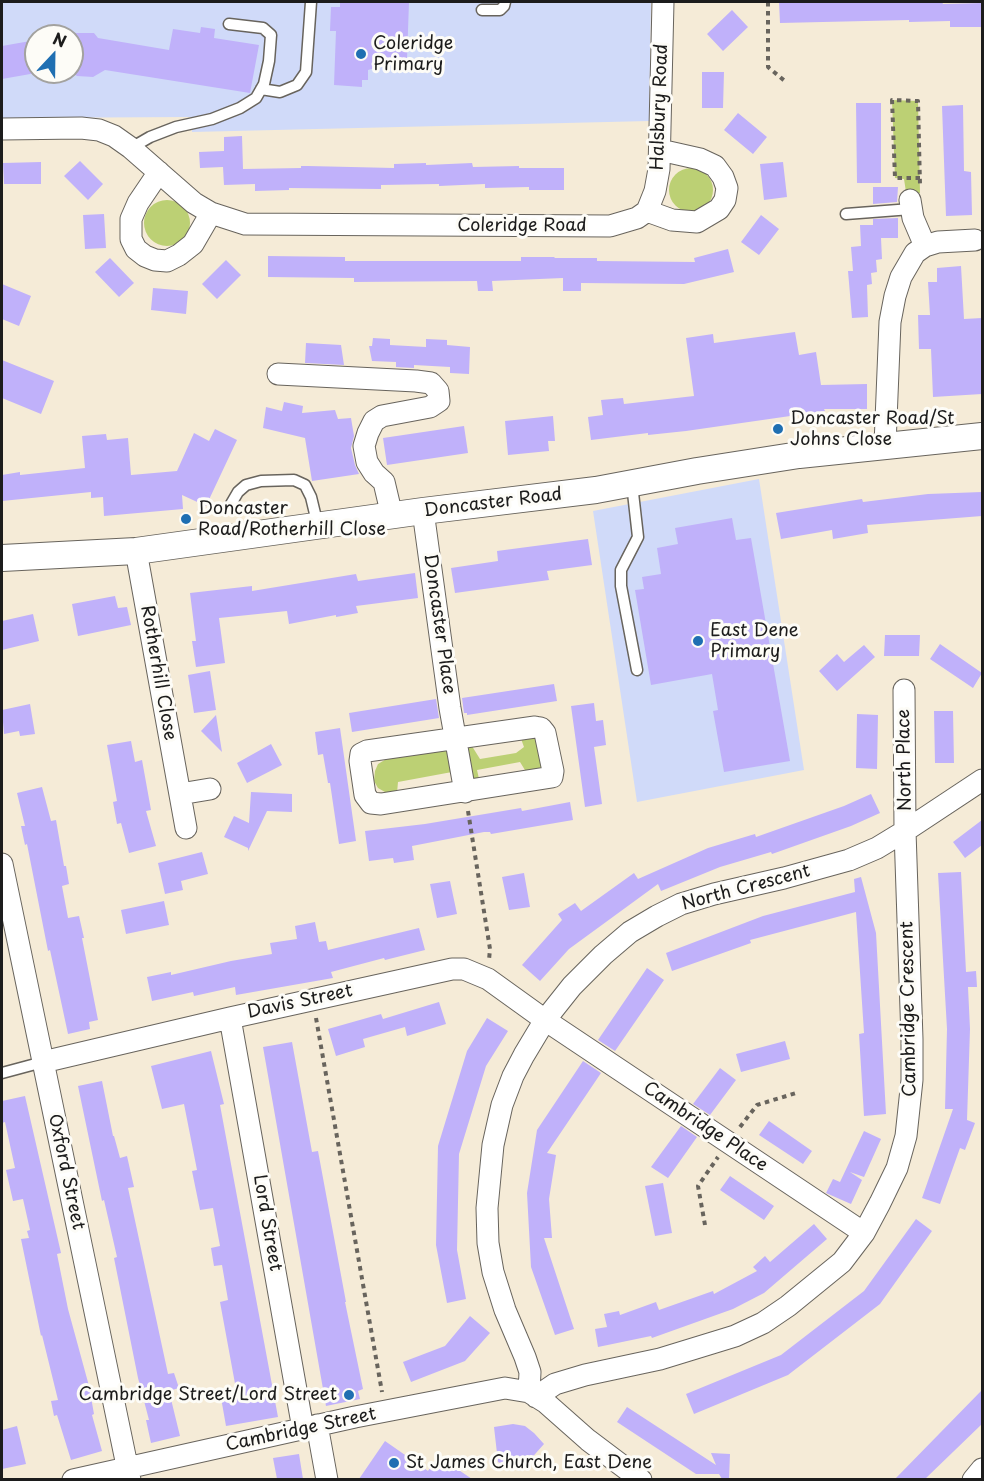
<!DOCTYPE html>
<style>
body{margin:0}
#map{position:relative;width:984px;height:1481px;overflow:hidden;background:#f5ebd7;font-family:"Playpen Sans",sans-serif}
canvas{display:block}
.frame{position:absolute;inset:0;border:3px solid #1c1c1c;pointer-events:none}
.north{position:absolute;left:24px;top:24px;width:60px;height:60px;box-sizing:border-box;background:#fdfcf7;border:2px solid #a3a29f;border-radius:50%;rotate:22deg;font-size:16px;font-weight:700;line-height:24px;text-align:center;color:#1c1c1c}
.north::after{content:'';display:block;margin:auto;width:21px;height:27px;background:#1f6fb2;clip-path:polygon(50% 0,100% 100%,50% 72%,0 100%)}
</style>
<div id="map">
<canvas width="984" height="1481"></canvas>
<div class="frame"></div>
<div class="north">N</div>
</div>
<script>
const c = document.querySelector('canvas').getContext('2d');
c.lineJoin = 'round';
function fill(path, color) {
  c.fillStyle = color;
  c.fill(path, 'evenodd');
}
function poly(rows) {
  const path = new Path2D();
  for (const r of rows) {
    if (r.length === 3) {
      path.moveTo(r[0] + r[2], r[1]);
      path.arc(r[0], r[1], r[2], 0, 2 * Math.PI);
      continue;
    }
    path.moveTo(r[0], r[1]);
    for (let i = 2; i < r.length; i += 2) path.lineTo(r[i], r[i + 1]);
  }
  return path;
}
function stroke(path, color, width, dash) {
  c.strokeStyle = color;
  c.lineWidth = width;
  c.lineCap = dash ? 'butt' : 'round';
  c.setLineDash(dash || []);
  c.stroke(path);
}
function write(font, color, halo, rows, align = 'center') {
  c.font = font + ' "Playpen Sans",sans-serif';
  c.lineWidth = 6;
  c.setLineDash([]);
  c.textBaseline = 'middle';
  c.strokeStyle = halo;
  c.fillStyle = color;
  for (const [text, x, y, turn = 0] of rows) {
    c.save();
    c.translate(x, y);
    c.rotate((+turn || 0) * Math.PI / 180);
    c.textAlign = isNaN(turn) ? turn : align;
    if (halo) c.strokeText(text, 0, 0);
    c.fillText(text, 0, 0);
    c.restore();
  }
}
const built = poly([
 [2,2,651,2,649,121,192,132,191,117,2,118],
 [36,36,72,36,72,72,36,72],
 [759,479,804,770,637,802,593,511]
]);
const green = poly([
 [892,100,918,101,920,193,906,192,904,179,895,178],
 [691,190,22],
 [167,223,23],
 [520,736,536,737,544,765,538,772,528,775,520,762,477,770,480,783,470,778,464,748,470,743,480,759,516,753,524,747],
 [447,746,452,772,398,782,397,793,385,792,378,788,374,781,375,771,378,764,388,758]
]);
const building = poly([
 [340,2,409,2,407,59,368,70,368,80,362,80,362,87,334,85,336,31,330,31,331,7,340,7],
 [779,2,942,2,943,4,982,3,982,27,950,27,950,21,909,22,909,20,780,23],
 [732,10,748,27,723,51,707,34],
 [201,27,215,29,214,38,259,45,250,93,105,70,93,77,77,76,72,72,72,33,94,33,98,38,169,50,173,29,200,33],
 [36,40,36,73,2,79,2,46],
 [702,72,724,72,723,108,702,108],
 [856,103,881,103,881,183,857,183],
 [963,105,964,171,971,172,972,215,946,216,942,106],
 [738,113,767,137,753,154,724,130],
 [242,136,243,169,301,168,301,166,308,166,394,168,394,164,426,163,426,165,472,163,473,167,519,166,519,168,564,168,564,190,529,190,529,187,485,188,485,184,439,186,439,184,381,185,381,189,289,188,289,190,255,191,255,184,224,185,223,167,200,168,199,152,224,151,224,137],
 [80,161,103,184,88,200,64,176],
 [41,162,41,184,4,184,3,163],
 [783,162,787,197,764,200,760,164],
 [873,187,898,187,897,202,873,204],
 [104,214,106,248,85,249,83,215],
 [761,215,779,229,759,255,741,242],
 [898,218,898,238,881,238,882,259,876,260,877,272,871,273,872,284,867,285,868,317,852,318,848,271,853,271,851,247,861,246,860,225,873,225,873,219],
 [728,249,734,272,684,284,581,283,581,291,563,291,563,278,492,281,493,291,478,291,477,281,354,282,354,278,268,277,268,256,345,257,345,261,521,261,521,257,554,257,555,258,597,258,597,261,695,262,694,258],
 [110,258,134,283,119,297,95,272],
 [226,260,241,275,217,299,202,284],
 [961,266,964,319,982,318,982,394,933,397,931,349,919,349,918,315,930,315,928,282,937,282,937,268],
 [2,284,31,296,19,326,2,319],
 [153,288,188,291,186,314,151,310],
 [795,332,799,355,816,352,821,385,867,384,867,409,824,409,825,411,686,431,648,435,648,433,591,440,588,417,603,415,601,400,623,398,624,404,694,396,686,338,713,334,714,343],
 [373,338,390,339,390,345,426,347,426,339,447,340,447,345,470,347,469,374,450,373,450,367,414,365,414,368,396,367,396,362,372,361,369,346,372,346],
 [306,343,341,345,344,365,305,363],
 [2,360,54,381,41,414,2,398],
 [284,402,303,406,302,413,335,410,338,419,351,418,354,436,351,448,355,465,359,474,312,481,305,438,263,428,266,407,282,411],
 [553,416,555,441,548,441,549,451,508,455,505,421],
 [464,426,468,453,387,465,383,438],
 [215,429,237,440,206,506,182,495,183,509,104,516,103,497,91,498,91,492,2,501,2,475,20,472,20,475,85,468,82,436,106,434,107,440,128,438,131,475,177,471,194,433,209,441],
 [982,492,982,516,867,525,868,533,833,539,832,530,781,539,776,513,862,499,863,502,928,494],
 [732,518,736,540,751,538,790,761,724,772,713,711,718,710,712,674,651,685,635,590,644,589,642,577,661,574,657,548,678,544,675,528],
 [588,539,592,565,547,571,549,580,455,593,451,568,498,561,497,551],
 [415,573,418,598,356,606,358,613,336,617,336,615,289,624,287,611,219,618,225,663,196,667,192,641,196,641,190,593,252,586,252,591,356,574,358,581],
 [115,596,118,608,127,607,131,625,78,636,72,604],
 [33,614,39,641,2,650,2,621],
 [885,635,920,635,919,656,884,656],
 [940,644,982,673,973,688,930,659],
 [864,645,875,657,837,691,819,671,837,654,844,662],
 [210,671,216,710,194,713,188,675],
 [554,684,557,701,467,715,467,713,464,713,462,698],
 [436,699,439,718,352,732,349,713],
 [594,703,596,721,603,720,606,745,594,747,602,804,585,807,571,706],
 [30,704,35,734,20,736,19,731,4,734,2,710],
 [934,711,953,711,954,763,935,763],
 [857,714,878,715,877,769,856,768],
 [216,715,222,752,201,731],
 [340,728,356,841,339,844,330,783,328,783,323,754,318,755,315,732],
 [131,741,135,762,142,760,151,810,146,811,156,846,129,853,121,823,117,824,113,802,117,801,107,745],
 [271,744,282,765,247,783,237,763],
 [42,787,51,821,56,820,64,866,66,866,69,884,62,886,68,918,79,916,84,938,82,938,98,1020,89,1022,90,1029,68,1034,50,950,48,951,27,844,25,845,21,826,25,826,17,793],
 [251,792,292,794,292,812,267,811,248,851,248,848,224,837,234,816,249,823],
 [871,794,880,813,851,826,772,854,771,852,720,867,661,891,658,884,569,949,540,981,522,965,562,920,558,914,575,903,581,911,634,873,638,879,708,848,755,834,756,837,844,806],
 [570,802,573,820,491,834,490,832,484,832,412,846,414,860,394,863,393,858,369,861,365,831,425,824,521,808,522,811],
 [982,820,982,845,965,858,953,842],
 [202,852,208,874,181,881,183,890,165,894,158,863],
 [961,872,966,972,976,971,977,987,968,987,970,1029,967,1120,975,1123,965,1150,960,1148,940,1204,922,1198,953,1109,945,1109,947,1029,938,873],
 [524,873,530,907,509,910,502,877],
 [861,877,876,933,886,1114,864,1116,859,1034,864,1033,856,912,750,940,751,943,672,971,666,953,763,916,855,892,854,879],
 [450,881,457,914,437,918,430,884],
 [164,901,169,925,126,934,121,910],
 [315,922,319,942,326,941,328,950,419,928,425,950,385,960,384,958,331,972,333,978,236,995,235,987,194,996,193,992,152,1001,147,977,171,972,171,975,231,961,272,954,270,943,297,939,295,926],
 [647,968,664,980,615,1051,598,1040],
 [439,1002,446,1024,407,1036,405,1027,363,1039,365,1047,336,1056,328,1029,381,1014,383,1019],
 [487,1018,508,1031,486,1066,459,1154,457,1250,466,1299,447,1303,436,1245,438,1146,467,1051],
 [785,1041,790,1059,741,1072,736,1054],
 [292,1042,312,1152,318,1151,346,1302,345,1302,363,1389,358,1391,360,1399,326,1406,263,1047],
 [211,1051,224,1104,220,1105,278,1417,226,1426,220,1392,236,1389,220,1302,228,1300,222,1265,214,1266,211,1248,220,1246,213,1208,200,1210,192,1171,197,1170,184,1104,162,1109,151,1066],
 [583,1061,601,1073,547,1153,556,1155,549,1199,552,1238,544,1238,574,1329,555,1335,531,1267,527,1193,537,1130],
 [720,1068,736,1080,710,1115,693,1104],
 [102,1081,113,1136,114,1136,120,1158,127,1156,134,1187,128,1188,168,1374,174,1373,179,1388,169,1391,180,1436,151,1443,146,1420,149,1420,138,1378,114,1258,117,1257,104,1200,102,1201,78,1086],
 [25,1096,61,1253,57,1254,68,1309,89,1386,94,1414,92,1415,102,1451,71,1460,57,1415,54,1416,51,1401,58,1400,42,1335,41,1336,21,1239,29,1238,27,1231,30,1230,23,1199,13,1201,6,1170,15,1168,5,1122,2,1123,2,1101],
 [769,1121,812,1151,803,1164,759,1135],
 [681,1126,697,1137,668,1178,651,1167],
 [864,1131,881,1139,864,1177,850,1172,862,1180,851,1204,826,1193,833,1179,840,1182],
 [730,1176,774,1206,764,1220,720,1190],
 [663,1183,672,1233,655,1236,645,1186],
 [916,1219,932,1231,880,1304,788,1375,694,1414,686,1394,781,1355,864,1291],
 [814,1224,827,1239,764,1293,733,1309,652,1338,651,1336,598,1347,595,1329,607,1327,604,1314,619,1311,620,1315,656,1302,659,1310,713,1291,714,1294,757,1271,753,1267,765,1256,770,1262],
 [470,1316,490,1333,465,1361,411,1382,403,1362,445,1346],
 [982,1390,982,1424,925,1479,895,1479],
 [627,1407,716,1465,711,1453,730,1454,729,1479,722,1479,719,1474,696,1474,617,1422],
 [513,1424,525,1426,534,1433,544,1444,520,1471,498,1462,494,1427],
 [17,1426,26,1464,2,1469,2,1430],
 [385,1441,428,1471,438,1456,472,1479,359,1479],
 [299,1454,303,1479,277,1479,273,1458]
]);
const path = poly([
 [768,2,768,67,786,82],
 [920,178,895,178,892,100,918,101,920,185],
 [468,811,490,949,489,960],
 [316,1018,382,1392],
 [740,1127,757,1105,796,1093],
 [705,1225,698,1186,718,1157]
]);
const service = poly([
 [482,10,500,10,504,6,505,2],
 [261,89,280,92,297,85,306,72,311,2],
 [131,148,150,137,176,127,212,119,240,108,256,98,264,84,269,61,271,35,263,28,229,24],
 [846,214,911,209],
 [632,484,638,537,621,570,621,586,637,670],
 [231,504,238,492,246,485,261,481,294,480,305,485,311,497,318,526],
 [2,1073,43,1062]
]);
const minor = poly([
 [2,129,81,128,99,130,114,136,131,148,194,203,211,213,245,224,610,226,637,218,647,211,655,191,659,169,663,2],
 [159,172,138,203,131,219,131,239,136,249,145,256,155,260,167,261,179,255,193,244,211,213],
 [910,200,913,218,925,246],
 [647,211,672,220,697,222,719,209,725,200,727,188,723,177,715,166,700,159,660,150],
 [278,374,416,381,431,383,438,391,439,401,430,407,382,416,374,421,368,433,364,446,367,462,374,473,384,482,392,516],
 [885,445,890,322,895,296,901,277,915,253,925,246,938,242,975,240],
 [423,511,450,708,465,792],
 [136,551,186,828],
 [535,727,541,728,545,733,553,771,552,777,381,804,371,803,365,795,360,761,361,754,367,751,535,727],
 [180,794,210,789],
 [2,864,130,1480],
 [230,1018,303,1429],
 [43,1062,230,1018,452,969,464,969,488,979,545,1020,864,1233],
 [529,1392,530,1372,525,1357,505,1310,493,1272,488,1243,487,1208,493,1145,502,1105,513,1076,524,1055,545,1020,572,986,603,955,630,932,657,916,681,904,714,894,784,878,849,860,877,848,905,831,982,780],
 [536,1397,555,1384,585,1375,660,1359,735,1336,763,1323,788,1306,842,1262,864,1233,880,1203,897,1168,906,1136,912,1080,912,1039,905,831,904,690],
 [317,1425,327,1480],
 [73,1480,355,1417,505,1388,529,1392,545,1402,588,1440,641,1480],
 [973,1480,982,1469]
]);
const tertiary = poly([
 [2,558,136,551,423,511,596,490,697,471,799,455,982,436]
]);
const markers = [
 [361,54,6,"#1f6fb2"],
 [778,429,6,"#1f6fb2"],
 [186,519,6,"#1f6fb2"],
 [698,641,6,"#1f6fb2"],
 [349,1395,6,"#1f6fb2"],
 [394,1463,6,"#1f6fb2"]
];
const poiNames = [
 ["Coleridge",373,44],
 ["Primary",373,65],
 ["Doncaster Road/St",790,419],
 ["Johns Close",790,440],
 ["Doncaster",198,509],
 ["Road/Rotherhill Close",198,530],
 ["East Dene",710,631],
 ["Primary",710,652],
 ["Cambridge Street/Lord Street",337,1395,"right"],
 ["St James Church, East Dene",406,1463]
];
const streetNames = [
 ["Halsbury Road",660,107,-88],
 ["Coleridge Road",522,226],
 ["Doncaster Road",493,503,-7],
 ["Doncaster Place",439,624,82],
 ["Rotherhill Close",158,673,80],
 ["North Place",905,760,-91],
 ["North Crescent",746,888,-15],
 ["Davis Street",300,1002,-12],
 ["Cambridge Crescent",909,1009,-91],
 ["Cambridge Place",705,1127,34],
 ["Oxford Street",66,1172,78],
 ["Lord Street",267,1223,80],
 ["Cambridge Street",301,1430,-12]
];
fill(built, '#d0daf9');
fill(green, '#bcd074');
fill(building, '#c0b1fa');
stroke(service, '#68645d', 13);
stroke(minor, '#68645d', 23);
stroke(tertiary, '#68645d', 28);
stroke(path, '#68645d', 4, [4.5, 4.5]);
stroke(service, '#fff', 10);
stroke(minor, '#fff', 21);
stroke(tertiary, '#fff', 26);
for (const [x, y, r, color] of markers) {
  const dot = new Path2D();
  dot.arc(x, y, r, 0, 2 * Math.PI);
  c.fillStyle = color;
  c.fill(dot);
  stroke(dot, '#fdfcf7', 2);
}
write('18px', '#1c1c1c', '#fdfcf7', poiNames, 'left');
write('18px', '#1c1c1c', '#fdfcf7', streetNames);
</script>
